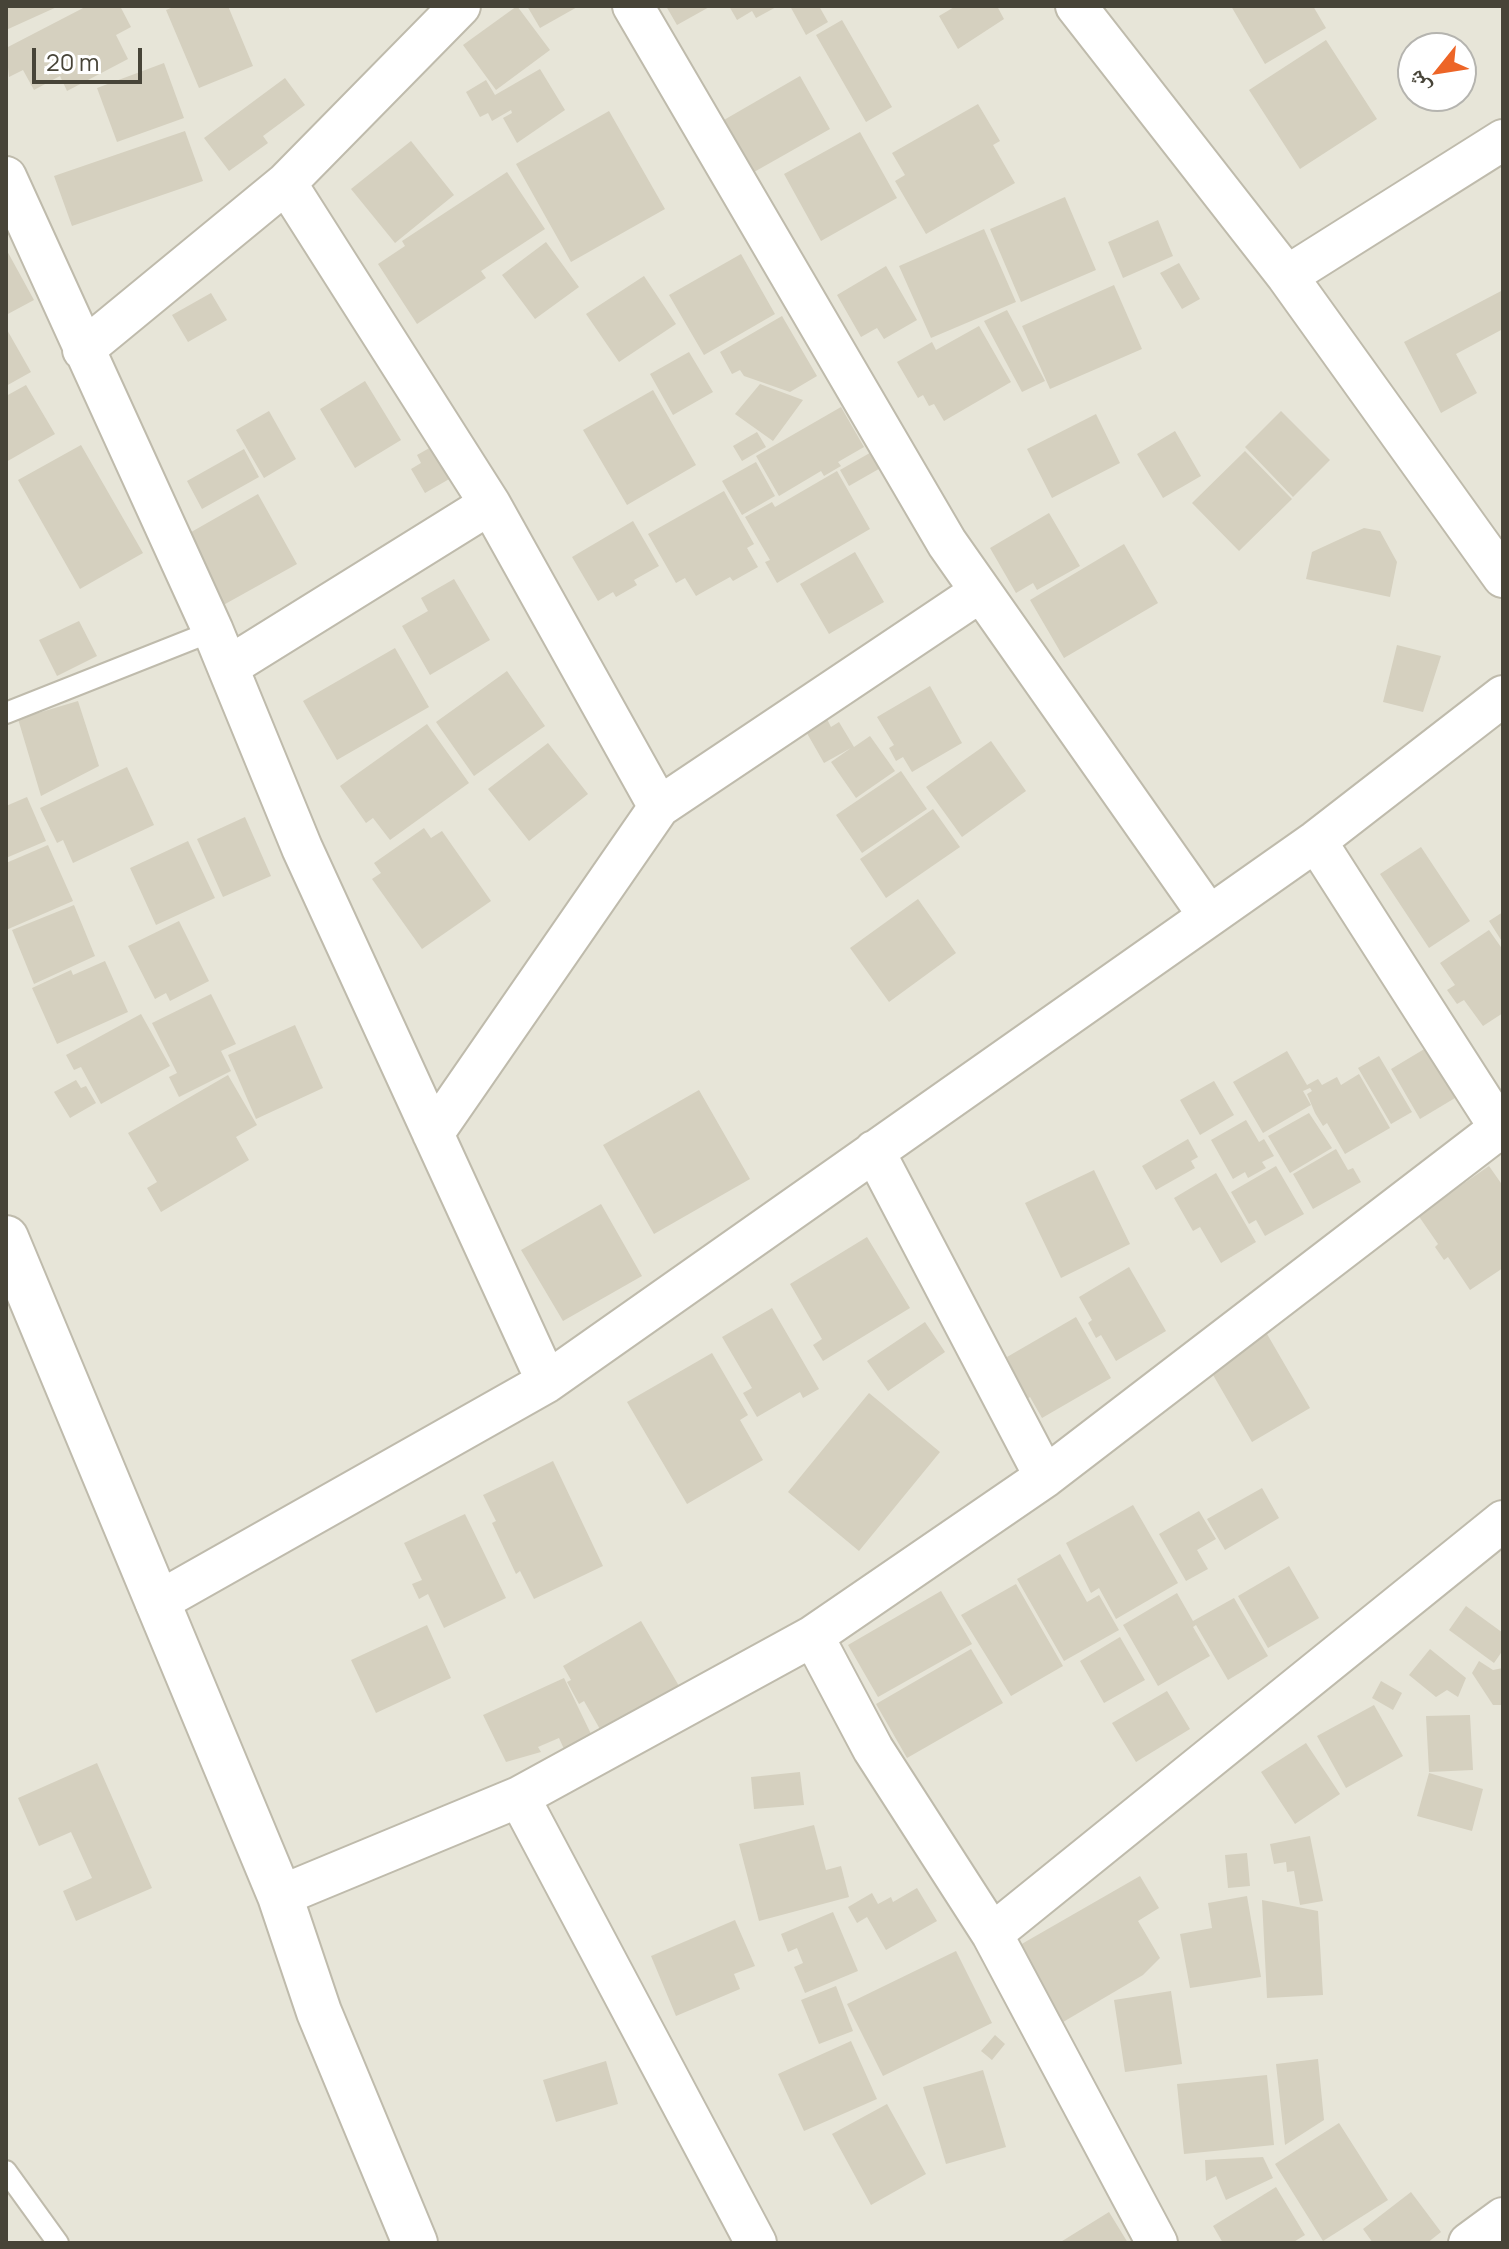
<!DOCTYPE html>
<meta charset="utf-8">
<style>
body{margin:0}
#map{position:relative;width:1509px;height:2249px;overflow:hidden;background:#f4f2e9;font-family:Manrope,"Noto Naskh Arabic",sans-serif}
canvas{display:block}
.frame{position:absolute;inset:0;border:8px solid #474438;pointer-events:none}
.north{position:absolute;left:1397px;top:32px;width:80px;height:80px;box-sizing:border-box;background:#fff;border:2px solid #b5b4af;border-radius:50%;rotate:240deg;font-size:22px;font-weight:700;line-height:32px;text-align:center;color:#474438}
.north::after{content:'';display:block;margin:auto;width:28px;height:36px;background:#ed6527;clip-path:polygon(50% 0,100% 100%,50% 72%,0 100%)}
.scale{position:absolute;left:32px;top:48px;width:110px;height:36px;box-sizing:border-box;border:4px solid #474438;border-top:0;padding-left:10px;font-size:24px;line-height:28px;white-space:nowrap;color:#474438;-webkit-text-stroke:6px #fff;paint-order:stroke}
</style>
<div id="map">
<canvas width="1509" height="2249"></canvas>
<div class="frame"></div>
<div class="north">ش</div>
<div class="scale">20 m</div>
</div>
<script>
const c = document.querySelector('canvas').getContext('2d');
c.lineJoin = 'round';
function fill(path, color) {
  c.fillStyle = color;
  c.fill(path, 'evenodd');
}
function poly(rows) {
  const path = new Path2D();
  for (const r of rows) {
    path.moveTo(r[0], r[1]);
    for (let i = 2; i < r.length; i += 2) path.lineTo(r[i], r[i + 1]);
  }
  return path;
}
function stroke(path, color, width, dash) {
  c.strokeStyle = color;
  c.lineWidth = width;
  c.lineCap = dash ? 'butt' : 'round';
  c.setLineDash(dash || []);
  c.stroke(path);
}
const residential = poly([
 [6,6,1503,6,1503,2243,6,2243],
 [1413,48,1461,48,1461,96,1413,96]
]);
const building = poly([
 [6,6,59,6,6,30],
 [87,6,120,6,131,27,116,35,128,59,67,91,60,76,34,90,23,70,9,77,6,48],
 [176,6,228,6,253,66,199,88,166,10],
 [517,6,550,50,496,90,463,45],
 [527,6,579,6,540,28],
 [666,6,711,6,677,25],
 [729,6,778,6,756,18,752,11,737,20],
 [790,6,819,6,828,22,806,35],
 [956,6,997,6,1004,19,958,49,939,16],
 [1231,6,1313,6,1326,28,1265,64],
 [842,20,892,107,866,122,816,35],
 [1326,40,1377,119,1300,169,1249,90],
 [164,63,184,118,117,142,97,88],
 [540,69,565,110,517,143,503,118,512,113,511,110,492,121,488,113,480,117,466,92,486,80,495,95],
 [800,76,830,129,747,176,717,124],
 [285,78,305,105,263,136,268,143,229,171,204,138],
 [978,104,1000,141,993,145,1015,183,926,234,895,181,905,175,892,153],
 [609,111,665,209,571,262,516,164],
 [185,131,203,181,72,226,54,176],
 [860,132,897,198,821,241,784,174],
 [411,141,454,195,395,243,351,189],
 [507,172,545,229,481,271,486,278,417,324,378,264,405,246,402,241],
 [1065,197,1096,270,1021,302,990,229],
 [1158,220,1173,256,1123,278,1108,242],
 [984,229,1016,302,931,338,899,266],
 [546,242,579,287,535,319,502,275],
 [6,249,34,300,6,315],
 [741,254,775,314,704,355,669,295],
 [1179,263,1200,299,1182,309,1160,273],
 [886,266,917,320,884,339,877,328,861,337,837,295],
 [644,276,676,324,619,362,586,314],
 [1114,285,1142,349,1050,389,1022,326],
 [1503,290,1503,329,1456,354,1477,393,1441,413,1404,342],
 [211,293,227,320,188,342,172,315],
 [1007,310,1045,381,1022,392,984,321],
 [782,316,817,376,790,392,744,376,740,370,732,374,720,352],
 [979,326,1011,382,944,421,934,404,929,406,923,395,918,398,897,362,932,342,936,350],
 [6,328,31,372,6,386],
 [689,352,713,392,673,415,650,374],
 [365,381,401,440,355,468,320,409],
 [760,384,803,400,773,441,735,414],
 [26,385,55,434,6,462,6,396],
 [653,390,696,465,627,505,583,430],
 [841,407,864,447,838,462,841,466,824,476,821,471,779,496,756,456],
 [269,411,296,459,264,478,236,430],
 [1281,411,1330,460,1293,497,1245,447],
 [1096,414,1120,463,1052,498,1027,449],
 [1175,431,1201,476,1163,498,1137,454],
 [757,432,766,447,742,461,733,446],
 [81,445,143,553,80,589,18,480],
 [433,446,451,478,425,493,411,469,421,463,417,455],
 [244,449,259,477,202,509,187,481],
 [875,450,884,466,849,486,840,470],
 [1245,451,1292,499,1239,551,1192,503],
 [756,462,775,496,742,515,722,481],
 [837,471,870,529,777,583,765,562,770,560,745,517,772,502,775,507],
 [724,491,754,544,747,548,758,567,733,581,730,577,696,596,685,578,676,583,648,534],
 [258,494,297,564,218,608,179,539],
 [1049,513,1080,566,1037,590,1033,583,1016,593,990,548],
 [633,521,659,566,634,580,637,585,616,597,613,592,598,601,572,557],
 [1364,528,1380,531,1397,562,1390,597,1306,579,1312,552],
 [1124,544,1158,603,1064,658,1030,600],
 [855,552,884,602,829,634,800,584],
 [454,579,490,640,430,675,402,626,428,611,421,598],
 [79,621,97,656,57,676,39,640],
 [1397,645,1441,656,1423,712,1383,702],
 [395,648,429,707,337,760,303,701],
 [507,671,545,726,474,776,436,722],
 [930,686,962,743,912,772,903,757,896,761,889,748,894,745,877,717],
 [78,701,99,766,41,796,18,719],
 [825,715,831,727,839,722,854,747,870,736,895,771,856,798,831,762,851,748,824,763,804,728],
 [427,724,469,783,390,840,373,818,366,823,340,786],
 [991,741,1026,791,962,837,926,787],
 [548,743,588,794,529,841,488,789],
 [127,767,154,825,73,863,63,840,57,843,40,808],
 [901,771,927,809,862,853,836,815],
 [27,797,46,841,6,858,6,806],
 [933,809,960,847,886,898,860,859],
 [245,817,271,876,223,897,197,839],
 [424,828,431,838,442,831,491,901,422,949,372,879,381,873,374,863],
 [188,841,215,898,156,925,130,868],
 [48,845,73,901,6,930,6,863],
 [1421,847,1470,921,1429,948,1380,874],
 [918,899,956,953,889,1002,850,948],
 [74,905,95,956,34,984,12,930],
 [1503,912,1503,943,1489,921],
 [179,921,209,981,170,1001,166,993,155,999,128,946],
 [1489,930,1503,950,1503,1013,1483,1026,1464,1000,1457,1004,1447,990,1455,985,1440,963],
 [105,961,128,1012,57,1044,32,988,71,970,73,975],
 [211,994,236,1044,221,1051,231,1071,179,1097,169,1077,177,1073,152,1023],
 [141,1014,170,1066,101,1104,81,1067,74,1070,66,1055],
 [295,1025,323,1088,256,1119,228,1055],
 [1431,1045,1460,1095,1420,1119,1391,1069],
 [1287,1051,1307,1085,1318,1079,1322,1085,1337,1077,1341,1085,1359,1074,1390,1128,1345,1154,1327,1123,1323,1126,1315,1113,1307,1094,1312,1091,1310,1088,1303,1091,1311,1105,1263,1133,1233,1082],
 [1379,1056,1412,1112,1391,1124,1358,1068],
 [228,1075,257,1125,236,1137,249,1160,161,1212,147,1188,157,1182,128,1133],
 [76,1080,81,1088,86,1086,96,1103,70,1118,54,1092],
 [1214,1081,1234,1115,1200,1135,1180,1100],
 [699,1090,750,1179,654,1234,603,1145],
 [1309,1113,1332,1148,1290,1173,1268,1136],
 [1246,1120,1259,1142,1264,1139,1274,1156,1262,1162,1266,1168,1248,1178,1245,1172,1233,1179,1211,1140],
 [1188,1139,1198,1157,1191,1161,1195,1168,1156,1190,1142,1166],
 [1336,1149,1348,1170,1353,1168,1361,1182,1313,1209,1293,1174],
 [1276,1166,1304,1214,1265,1236,1256,1220,1249,1224,1231,1192],
 [1489,1166,1503,1186,1503,1268,1470,1290,1448,1257,1444,1260,1435,1247,1438,1244,1418,1215],
 [1094,1170,1130,1244,1061,1278,1025,1203],
 [1216,1173,1256,1242,1221,1263,1200,1227,1193,1231,1174,1198],
 [601,1204,642,1276,563,1321,521,1250],
 [867,1237,910,1308,823,1361,813,1345,822,1339,790,1284],
 [1129,1267,1166,1331,1116,1361,1101,1335,1096,1338,1088,1323,1092,1320,1079,1297],
 [772,1308,819,1389,803,1398,800,1392,757,1417,743,1393,752,1388,722,1337],
 [1076,1317,1111,1378,1042,1418,1030,1397,1027,1399,1007,1357],
 [925,1322,945,1352,888,1391,867,1361],
 [1267,1334,1310,1408,1252,1442,1209,1368],
 [712,1353,748,1415,740,1420,763,1460,687,1504,627,1402],
 [869,1393,940,1452,859,1551,788,1492],
 [553,1461,603,1566,534,1599,520,1571,516,1574,492,1523,496,1521,483,1495],
 [1262,1488,1279,1518,1225,1550,1207,1519],
 [1133,1505,1178,1583,1116,1619,1099,1588,1091,1593,1066,1543],
 [1199,1511,1216,1539,1197,1550,1208,1569,1186,1581,1159,1534],
 [465,1514,506,1598,444,1628,428,1594,419,1599,412,1584,422,1580,404,1543],
 [1060,1554,1087,1602,1099,1595,1119,1630,1064,1661,1017,1579],
 [1289,1566,1319,1618,1268,1648,1238,1596],
 [1016,1584,1063,1666,1011,1696,961,1615],
 [941,1591,972,1644,878,1697,848,1645],
 [1177,1593,1193,1621,1234,1598,1268,1656,1228,1680,1196,1625,1193,1627,1210,1656,1158,1686,1123,1625],
 [1466,1606,1503,1633,1503,1650,1494,1663,1449,1630],
 [641,1621,679,1686,601,1731,584,1701,579,1704,567,1682,571,1680,563,1666],
 [427,1625,451,1678,376,1713,351,1660],
 [1120,1637,1145,1680,1104,1703,1080,1661],
 [971,1649,1003,1703,907,1758,876,1704],
 [1430,1649,1466,1678,1458,1697,1447,1690,1436,1697,1409,1675],
 [1479,1661,1493,1670,1503,1668,1503,1705,1493,1705,1472,1673],
 [564,1678,592,1736,564,1749,559,1738,538,1747,541,1752,506,1762,483,1715],
 [1381,1681,1402,1693,1393,1710,1372,1698],
 [1167,1691,1190,1729,1136,1762,1112,1723],
 [1374,1705,1403,1756,1346,1788,1317,1736],
 [1470,1715,1473,1770,1429,1772,1426,1716],
 [1306,1743,1340,1794,1295,1824,1261,1772],
 [97,1763,152,1888,76,1921,63,1891,92,1878,71,1832,39,1846,18,1798],
 [800,1772,804,1805,754,1809,751,1777],
 [1429,1773,1483,1789,1472,1831,1417,1816],
 [814,1825,826,1870,841,1866,849,1897,759,1921,739,1844],
 [1310,1836,1323,1901,1300,1905,1294,1871,1287,1872,1286,1862,1274,1864,1270,1844],
 [1247,1853,1250,1886,1228,1888,1225,1855],
 [1140,1876,1159,1908,1138,1921,1160,1958,1143,1975,1058,2025,1013,1949],
 [917,1888,937,1921,886,1950,867,1917,857,1923,848,1907,872,1893,878,1904,891,1897,893,1902],
 [1247,1896,1261,1977,1190,1988,1180,1934,1212,1928,1208,1903],
 [1262,1900,1318,1911,1323,1995,1267,1998],
 [833,1912,858,1971,805,1993,794,1967,803,1963,797,1948,788,1952,781,1934],
 [735,1920,755,1966,734,1974,740,1989,676,2016,651,1956],
 [956,1951,992,2023,883,2076,847,2004],
 [836,1986,853,2031,819,2044,801,2000],
 [1171,1991,1182,2064,1125,2072,1114,2000],
 [995,2035,1005,2044,992,2060,981,2051],
 [851,2041,877,2099,804,2131,778,2074],
 [1318,2059,1324,2120,1285,2145,1276,2064],
 [606,2061,618,2104,556,2122,543,2080],
 [983,2070,1006,2147,946,2164,923,2087],
 [1267,2075,1274,2145,1184,2154,1177,2084],
 [887,2104,926,2174,871,2205,832,2134],
 [1339,2123,1388,2200,1323,2241,1275,2164],
 [1263,2157,1273,2178,1226,2200,1216,2176,1206,2181,1205,2160],
 [1276,2187,1305,2235,1292,2243,1223,2243,1213,2226],
 [1411,2192,1441,2232,1427,2243,1373,2243,1363,2229],
 [1109,2212,1128,2243,1059,2243]
]);
const service = poly([
 [6,713,213,631],
 [6,2171,58,2243]
]);
const minor = poly([
 [633,6,947,543,1209,916],
 [1076,6,1287,276,1503,577],
 [6,177,213,631,302,848,547,1382],
 [286,183,490,504,659,807,433,1134],
 [1287,276,1503,140],
 [83,350,286,183,460,6],
 [228,667,490,504],
 [659,807,980,592],
 [1316,841,1503,1133],
 [874,1151,1045,1477],
 [156,1603,547,1382,1316,841,1503,696],
 [813,1636,1045,1477,1500,1128],
 [519,1797,756,2243],
 [280,1896,519,1797,813,1636,873,1749,992,1934],
 [1157,2243,992,1934,1503,1521],
 [1469,2243,1503,2218]
]);
const tertiary = poly([
 [6,1238,280,1896,319,2012,415,2243]
]);
fill(residential, '#e7e5d8');
fill(building, '#d5d0bf');
stroke(service, '#bfbbac', 24);
stroke(minor, '#bfbbac', 44);
stroke(tertiary, '#bfbbac', 48);
stroke(service, '#fff', 20);
stroke(minor, '#fff', 40);
stroke(tertiary, '#fff', 44);
</script>
